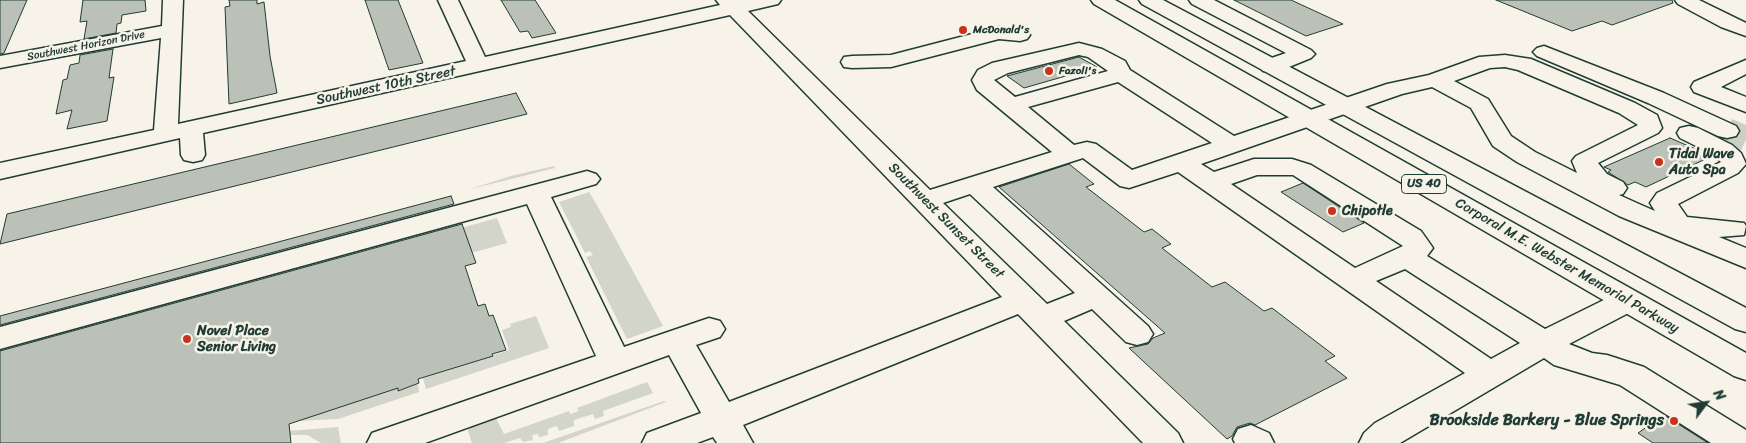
<!DOCTYPE html>
<style>
body{margin:0}
#map{position:relative;width:1746px;height:443px;overflow:hidden;background:#f7f3e8;font-family:Sriracha,sans-serif}
canvas{display:block}
.north{position:absolute;left:1681px;top:378px;width:50px;height:50px;-webkit-text-stroke:4px #f7f3e8;paint-order:stroke;rotate:59deg;font-size:14px;font-weight:700;line-height:20px;text-align:center;color:#1f3d34}
.north::after{content:'';display:block;margin:auto;width:18px;height:22px;background:#1f3d34;clip-path:polygon(50% 0,100% 100%,50% 72%,0 100%)}
</style>
<div id="map">
<canvas width="1746" height="443"></canvas>
<div class="north">N</div>
</div>
<script>
const c = document.querySelector('canvas').getContext('2d');
c.lineJoin = 'round';
function fill(path, color) {
  c.fillStyle = color;
  c.fill(path, 'evenodd');
}
function poly(rows) {
  const path = new Path2D();
  for (const r of rows) {
    path.moveTo(r[0], r[1]);
    for (let i = 2; i < r.length; i += 2) path.lineTo(r[i], r[i + 1]);
  }
  return path;
}
function stroke(path, color, width, dash) {
  c.strokeStyle = color;
  c.lineWidth = width;
  c.lineCap = dash ? 'butt' : 'round';
  c.setLineDash(dash || []);
  c.stroke(path);
}
function write(font, color, halo, rows, align = 'center') {
  c.font = font + ' Sriracha,sans-serif';
  c.lineWidth = 5;
  c.setLineDash([]);
  c.textBaseline = 'middle';
  c.strokeStyle = halo;
  c.fillStyle = color;
  for (const [text, x, y, turn = 0] of rows) {
    c.save();
    c.translate(x, y);
    c.rotate((+turn || 0) * Math.PI / 180);
    c.textAlign = isNaN(turn) ? turn : align;
    if (halo) c.strokeText(text, 0, 0);
    c.fillText(text, 0, 0);
    c.restore();
  }
}
const green = poly([
 [554,166,555,168,467,190,511,176],
 [589,192,598,207,663,326,627,339,586,257,593,255,590,251,585,253,559,202],
 [497,218,507,243,475,252,393,247],
 [536,316,549,348,426,389,423,378,509,350,502,330,511,327,510,324],
 [647,382,653,393,603,411,604,416,595,419,593,414,574,420,574,426,559,431,557,426,548,429,548,435,539,437,538,434,532,435,533,440,523,442,520,438,504,443,472,443,468,431,471,426,496,418,504,434,569,411,570,414,579,411,577,408],
 [418,384,419,392,338,419,297,421,398,386,399,390],
 [664,401,666,402,558,443,543,443],
 [338,427,341,443,321,443,307,435,290,435,289,431]
]);
const building = poly([
 [0,0,27,0,4,53,0,54,0,0],
 [83,0,145,0,146,11,122,15,121,23,117,24,116,33,84,39,87,21,80,22,83,0],
 [229,0,257,0,257,4,264,2,270,56,277,93,229,104,225,7,230,6,229,0],
 [365,0,398,0,423,63,389,70,365,0],
 [501,0,535,0,556,33,532,38,528,31,520,32,501,0],
 [1234,0,1291,0,1343,24,1306,36,1234,0],
 [1496,0,1672,0,1673,3,1612,25,1602,21,1572,31,1496,0],
 [113,49,109,78,114,77,107,121,67,129,72,110,56,114,63,80,67,79,70,65,79,63,80,55,113,49],
 [1079,57,1097,67,1024,88,1007,76,1079,57],
 [516,93,527,114,0,244,7,214,516,93],
 [1670,138,1712,156,1646,187,1635,182,1628,185,1608,172,1611,170,1604,167,1670,138],
 [1069,164,1094,184,1086,187,1144,232,1152,229,1171,244,1162,248,1212,287,1225,282,1264,311,1272,308,1335,356,1325,361,1347,378,1255,425,1250,423,1237,427,1232,436,1227,439,1129,348,1148,344,1153,338,1165,333,999,187,1069,164],
 [1303,183,1364,223,1343,232,1281,192,1303,183],
 [451,196,454,204,0,325,0,316,451,196],
 [462,224,476,263,465,266,478,306,485,304,489,316,493,315,506,350,492,354,493,356,418,379,419,383,398,391,398,388,289,424,291,443,0,443,0,351,462,224],
 [1664,415,1708,443,1653,443,1638,433,1664,415]
]);
const minorTunnel = poly([
 [1727,131,1746,139]
]);
const minor = poly([
 [163,0,183,0,178,124,466,61,438,0,458,0,485,57,720,5,716,0,781,0,778,4,748,11,930,190,1052,152,977,90,972,80,978,70,992,63,1079,43,1102,49,1125,61,1130,70,1234,136,1387,84,1429,75,1479,57,1505,55,1531,59,1635,103,1657,115,1662,128,1658,133,1598,163,1607,174,1623,182,1627,188,1623,194,1619,195,1639,204,1655,211,1650,203,1657,193,1721,162,1714,155,1680,138,1677,133,1680,128,1689,126,1698,128,1732,145,1741,153,1746,164,1738,173,1678,204,1687,217,1744,223,1746,226,1744,235,1719,237,1746,248,1746,268,1619,216,1517,162,1493,146,1471,108,1432,87,1402,94,1201,164,1214,172,1254,159,1292,159,1311,165,1421,231,1433,248,1427,256,1545,329,1616,294,1627,291,1638,294,1642,301,1638,308,1569,344,1592,353,1607,355,1644,367,1746,430,1746,443,1711,443,1620,385,1554,365,1544,358,1400,443,1359,443,1364,433,1375,423,1465,373,1178,172,1129,188,1120,186,1083,158,993,187,1148,326,1153,334,1148,342,1137,345,1126,342,1092,309,1064,321,1178,433,1183,443,1143,443,1018,314,743,425,753,443,717,443,713,437,697,443,642,443,647,433,701,413,669,355,425,443,367,443,372,433,596,356,527,204,0,349,0,327,587,171,596,174,600,179,596,184,551,197,624,347,709,318,720,321,725,329,720,337,696,345,729,402,1002,297,730,15,203,133,205,155,202,160,193,162,184,160,181,155,180,138,0,179,0,163,154,130,161,38,0,68,0,56,162,26,163,0],
 [1079,55,1088,57,1108,71,1015,97,994,80,1008,73,1079,55],
 [1505,67,1518,70,1619,113,1638,125,1576,156,1572,161,1577,173,1535,152,1511,136,1488,99,1454,81,1490,68,1505,67],
 [1118,82,1212,143,1132,170,1096,144,1087,142,1074,145,1028,107,1118,82],
 [1257,175,1293,175,1403,246,1355,268,1231,184,1257,175],
 [970,194,1075,293,1047,304,943,203,970,194],
 [1405,269,1520,343,1491,359,1376,281,1405,269],
 [1189,0,1214,0,1311,50,1315,54,1311,58,1279,71,1271,72,1263,71,1260,66,1263,61,1286,53,1192,4,1189,0],
 [1675,0,1699,0,1746,23,1746,36,1721,27,1678,4,1675,0],
 [999,27,1027,31,1030,35,1027,39,1020,41,999,39,891,67,852,68,844,67,841,62,844,57,852,56,891,55,999,27],
 [1544,46,1664,93,1736,126,1739,131,1736,136,1727,138,1718,136,1648,103,1537,56,1533,52,1537,48,1544,46],
 [1746,60,1746,74,1721,87,1746,97,1746,112,1694,92,1691,87,1694,82,1746,60],
 [1251,425,1269,433,1274,443,1235,443,1233,439,1238,429,1251,425]
]);
const major = poly([
 [1091,0,1115,0,1746,353,1746,380,1734,376,1094,4,1091,0],
 [1139,0,1163,0,1746,308,1746,332,1735,329,1142,4,1139,0]
]);
const markers = [
 [963,30,5,"#c8321e"],
 [1049,71,5,"#c8321e"],
 [1659,162,5,"#c8321e"],
 [1332,211,5,"#c8321e"],
 [187,339,5,"#c8321e"],
 [1674,421,5,"#c8321e"]
];
const farPoinames = [
 ["McDonald's",973,30],
 ["Fazoli's",1059,71]
];
const farStreetnames = [
 ["Southwest Horizon Drive",86,46,-11]
];
const shields = [
 [1424,184,45]
];
const shieldNames = [
 ["US 40",1424,184]
];
const streetNames = [
 ["Southwest 10th Street",386,86,-12],
 ["Southwest Sunset Street",946,221,45],
 ["Corporal M.E. Webster Memorial Parkway",1567,266,30]
];
const poiNames = [
 ["Tidal Wave",1669,154],
 ["Auto Spa",1669,170],
 ["Chipotle",1342,211],
 ["Novel Place",197,331],
 ["Senior Living",197,347]
];
const nearPoinames = [
 ["Brookside Barkery - Blue Springs",1664,421]
];
fill(green, '#d3d5ca');
fill(building, '#bbc1b6');
stroke(building, '#1f3d34', 1);
stroke(minorTunnel, '#cccfc4', 26, [26, 13]);
stroke(minor, '#1f3d34', 3);
stroke(major, '#1f3d34', 3);
fill(minor, '#f7f3e8');
fill(major, '#f7f3e8');
for (const [x, y, r, color] of markers) {
  const dot = new Path2D();
  dot.arc(x, y, r, 0, 2 * Math.PI);
  c.fillStyle = color;
  c.fill(dot);
  stroke(dot, '#f7f3e8', 2);
}
write('bold 11px', '#1f3d34', '#f7f3e8', farPoinames, 'left');
write('11px', '#1f3d34', '#f7f3e8', farStreetnames);
for (const [x, y, w] of shields) {
  const box = new Path2D();
  box.roundRect(x - w / 2, y - 9.5, w, 19, 4);
  c.fillStyle = '#f7f3e8';
  c.fill(box);
  stroke(box, '#1f3d34', 1);
}
write('bold 12px', '#1f3d34', null, shieldNames);
write('14px', '#1f3d34', '#f7f3e8', streetNames);
write('bold 14px', '#1f3d34', '#f7f3e8', poiNames, 'left');
write('bold 16px', '#1f3d34', '#f7f3e8', nearPoinames, 'right');
</script>
